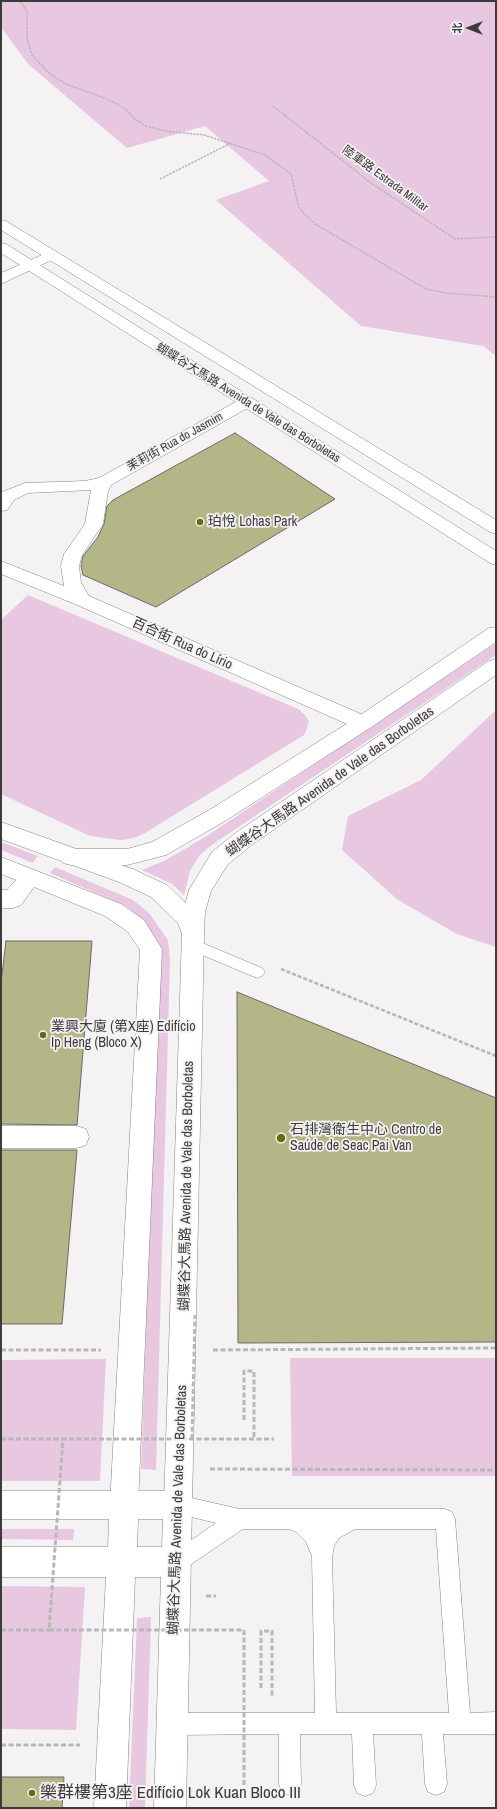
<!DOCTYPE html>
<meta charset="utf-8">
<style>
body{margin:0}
#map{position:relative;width:497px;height:1809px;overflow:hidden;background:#f5f2f4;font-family:"Archivo Narrow","Noto Sans SC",sans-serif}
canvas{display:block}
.frame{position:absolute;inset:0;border:2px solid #3c3b3c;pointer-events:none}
.north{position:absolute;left:449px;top:8px;width:40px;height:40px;-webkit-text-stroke:3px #f5f2f4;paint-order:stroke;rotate:270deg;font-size:11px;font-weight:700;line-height:16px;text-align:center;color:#3c3b3c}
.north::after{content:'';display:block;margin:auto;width:14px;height:18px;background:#3c3b3c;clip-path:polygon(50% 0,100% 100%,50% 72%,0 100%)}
</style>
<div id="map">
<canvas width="497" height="1809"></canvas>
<div class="frame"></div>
<div class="north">北</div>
</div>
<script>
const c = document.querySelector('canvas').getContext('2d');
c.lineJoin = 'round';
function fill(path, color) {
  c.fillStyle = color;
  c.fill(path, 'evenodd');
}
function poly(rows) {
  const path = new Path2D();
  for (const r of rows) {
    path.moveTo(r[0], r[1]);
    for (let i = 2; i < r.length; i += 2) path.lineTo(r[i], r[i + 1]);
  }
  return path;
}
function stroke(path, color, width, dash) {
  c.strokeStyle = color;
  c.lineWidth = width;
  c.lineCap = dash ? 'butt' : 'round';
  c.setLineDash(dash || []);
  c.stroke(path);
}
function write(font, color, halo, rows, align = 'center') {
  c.font = font + ' "Archivo Narrow","Noto Sans SC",sans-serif';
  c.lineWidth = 3.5;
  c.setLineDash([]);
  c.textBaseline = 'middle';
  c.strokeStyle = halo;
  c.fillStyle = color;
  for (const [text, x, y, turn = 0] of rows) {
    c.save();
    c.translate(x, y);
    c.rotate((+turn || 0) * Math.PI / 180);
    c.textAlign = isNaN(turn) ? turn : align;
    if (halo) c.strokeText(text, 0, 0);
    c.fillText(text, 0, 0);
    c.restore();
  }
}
const green = poly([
 [1,1,496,1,496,356,483,346,361,326,216,200,269,181,205,126,127,148,28,64,1,27],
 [28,595,298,709,304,714,309,721,307,728,304,735,145,833,134,838,121,840,90,836,1,794,1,620],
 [496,643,496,655,213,844,200,855,194,864,190,871,184,895,172,884,142,870,166,860,210,834],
 [496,710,496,947,457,934,398,900,342,850,348,816,421,780],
 [1,842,38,856,33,863,1,850],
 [55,867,133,900,149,913,168,940,170,959,156,1470,141,1469,159,959,140,918,126,906,50,873],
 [290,1358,496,1358,496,1476,292,1476],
 [106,1359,100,1481,1,1481,1,1360],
 [1,1529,74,1529,73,1540,1,1539],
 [1,1586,85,1587,76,1730,1,1729],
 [151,1617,145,1808,129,1808,137,1618]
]);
const building = poly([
 [235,433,335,499,156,607,83,575,81,566,83,556,98,537,104,524,107,506,113,500,235,433],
 [6,941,92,941,77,1125,1,1124,1,983,6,941],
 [237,992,496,1098,496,1342,238,1343,237,992],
 [1,1150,77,1150,62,1324,1,1324,1,1150],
 [1,1777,64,1777,62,1808,1,1808,1,1777]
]);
const pathFar2 = poly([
 [20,1,27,11,27,38,32,55,49,73,66,84,107,99,126,109,135,119,146,126,165,131,204,135,265,155,291,174,299,208,315,224,426,289,447,293,496,297],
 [273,106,371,183,455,239,496,237],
 [160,179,231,143]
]);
const pathFar1 = poly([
 [281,969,496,1056]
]);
const path = poly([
 [1,1350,101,1350],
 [213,1350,496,1348],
 [244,1420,244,1371,254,1371,254,1439],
 [1,1439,63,1439],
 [210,1469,496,1470],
 [206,1596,216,1596],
 [1,1630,49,1630],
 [261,1688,261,1631,272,1631,272,1696],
 [1,1745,80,1745]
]);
const lane = poly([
 [193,939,262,968,265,972,262,976,257,978,188,949,185,945,188,941,193,939],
 [178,1495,240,1509,445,1509,452,1512,455,1519,470,1713,496,1712,496,1734,443,1734,447,1784,444,1792,436,1795,428,1792,425,1784,422,1734,373,1734,376,1785,373,1793,365,1796,357,1793,354,1785,352,1734,300,1734,301,1784,298,1792,290,1795,282,1792,279,1784,279,1734,172,1735,165,1731,161,1724,165,1717,172,1713,315,1713,312,1556,306,1542,296,1532,289,1529,243,1529,184,1569,177,1572,170,1569,167,1562,170,1555,216,1523,171,1512,168,1505,171,1498,178,1495],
 [355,1529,436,1529,449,1713,336,1713,332,1557,334,1546,339,1538,355,1529]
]);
const street = poly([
 [51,251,56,252,58,255,56,258,1,284,1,273,51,251],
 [247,397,253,399,255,402,253,405,111,485,108,491,103,524,82,555,79,566,81,583,89,596,370,718,373,723,370,728,363,730,356,728,75,604,1,574,1,561,64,586,61,566,64,554,85,524,91,490,28,493,14,500,7,510,1,511,2,492,25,483,85,481,99,478,241,399,247,397],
 [1,822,135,870,167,885,196,913,204,934,192,1505,188,1515,178,1519,168,1515,164,1505,182,934,178,923,151,897,119,882,1,839,1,822],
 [1,857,121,904,144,920,162,949,138,1505,134,1515,124,1519,114,1515,110,1505,140,950,128,932,105,916,34,887,21,905,13,908,1,908,1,890,7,890,16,880,1,874,1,857],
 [1,1126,77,1126,86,1129,89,1137,86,1145,77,1148,1,1148,1,1126]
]);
const secondary = poly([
 [1,220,6,221,496,520,496,534,490,532,1,230,1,220],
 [1,243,6,244,496,551,496,565,490,563,1,253,1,243],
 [496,627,496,642,370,728,225,821,166,855,127,865,71,865,63,863,60,857,63,851,71,849,127,849,152,842,211,809,356,718,489,628,496,627],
 [496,659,496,675,253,844,228,864,211,891,205,912,204,934,201,940,193,943,185,940,182,934,183,912,189,890,212,852,237,832,489,661,496,659],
 [1,1491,178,1491,188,1495,192,1505,186,1808,154,1808,161,1577,135,1577,126,1808,94,1808,106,1577,1,1577,1,1547,108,1547,109,1519,1,1519,1,1491],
 [138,1519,163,1519,162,1547,137,1547,138,1519]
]);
const pathBridge = poly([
 [192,1439,195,1315],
 [244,1785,244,1630,49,1630,63,1439,274,1439]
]);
const markers = [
 [200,522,4,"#696b0b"],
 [43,1035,4,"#696b0b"],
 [281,1138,5,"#696b0b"],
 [32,1793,4,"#696b0b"]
];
const farStreetnames = [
 ["陸軍路 Estrada Militar",385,179,36],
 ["蝴蝶谷大馬路 Avenida de Vale das Borboletas",248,403,32],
 ["茉莉街 Rua do Jasmim",175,442,-29]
];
const poiNames = [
 ["珀悅 Lohas Park",208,522],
 ["業興大廈 (第X座) Edifício",51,1027],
 ["Ip Heng (Bloco X)",51,1043],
 ["石排灣衛生中心 Centro de",290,1130],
 ["Saúde de Seac Pai Van",290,1146]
];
const streetNames = [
 ["百合街 Rua do Lírio",182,644,24],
 ["蝴蝶谷大馬路 Avenida de Vale das Borboletas",330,782,-35],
 ["蝴蝶谷大馬路 Avenida de Vale das Borboletas",187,1186,-89],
 ["蝴蝶谷大馬路 Avenida de Vale das Borboletas",178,1510,-88]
];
const nearPoinames = [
 ["樂群樓第3座 Edifício Lok Kuan Bloco III",40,1793]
];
fill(green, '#e8c7e1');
fill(building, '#b3b787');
stroke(building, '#6a6a67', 1);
stroke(lane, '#858284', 1);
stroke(street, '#858284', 1);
stroke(secondary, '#858284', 1);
stroke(pathFar2, '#b9b7b8', 1.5, [2.5, 1]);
stroke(pathFar1, '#b9b7b8', 2.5, [4, 2]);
stroke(path, '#b9b7b8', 3, [5, 2.5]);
fill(lane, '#fff');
fill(street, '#fff');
fill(secondary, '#fff');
stroke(pathBridge, '#b9b7b8', 3, [5, 2.5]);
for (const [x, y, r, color] of markers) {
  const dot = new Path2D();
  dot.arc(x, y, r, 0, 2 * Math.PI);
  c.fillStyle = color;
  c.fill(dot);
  stroke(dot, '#f5f2f4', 1.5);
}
write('12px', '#3c3b3c', '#f5f2f4', farStreetnames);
write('14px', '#3c3b3c', '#f5f2f4', poiNames, 'left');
write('14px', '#3c3b3c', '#f5f2f4', streetNames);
write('17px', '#3c3b3c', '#f5f2f4', nearPoinames, 'left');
</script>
